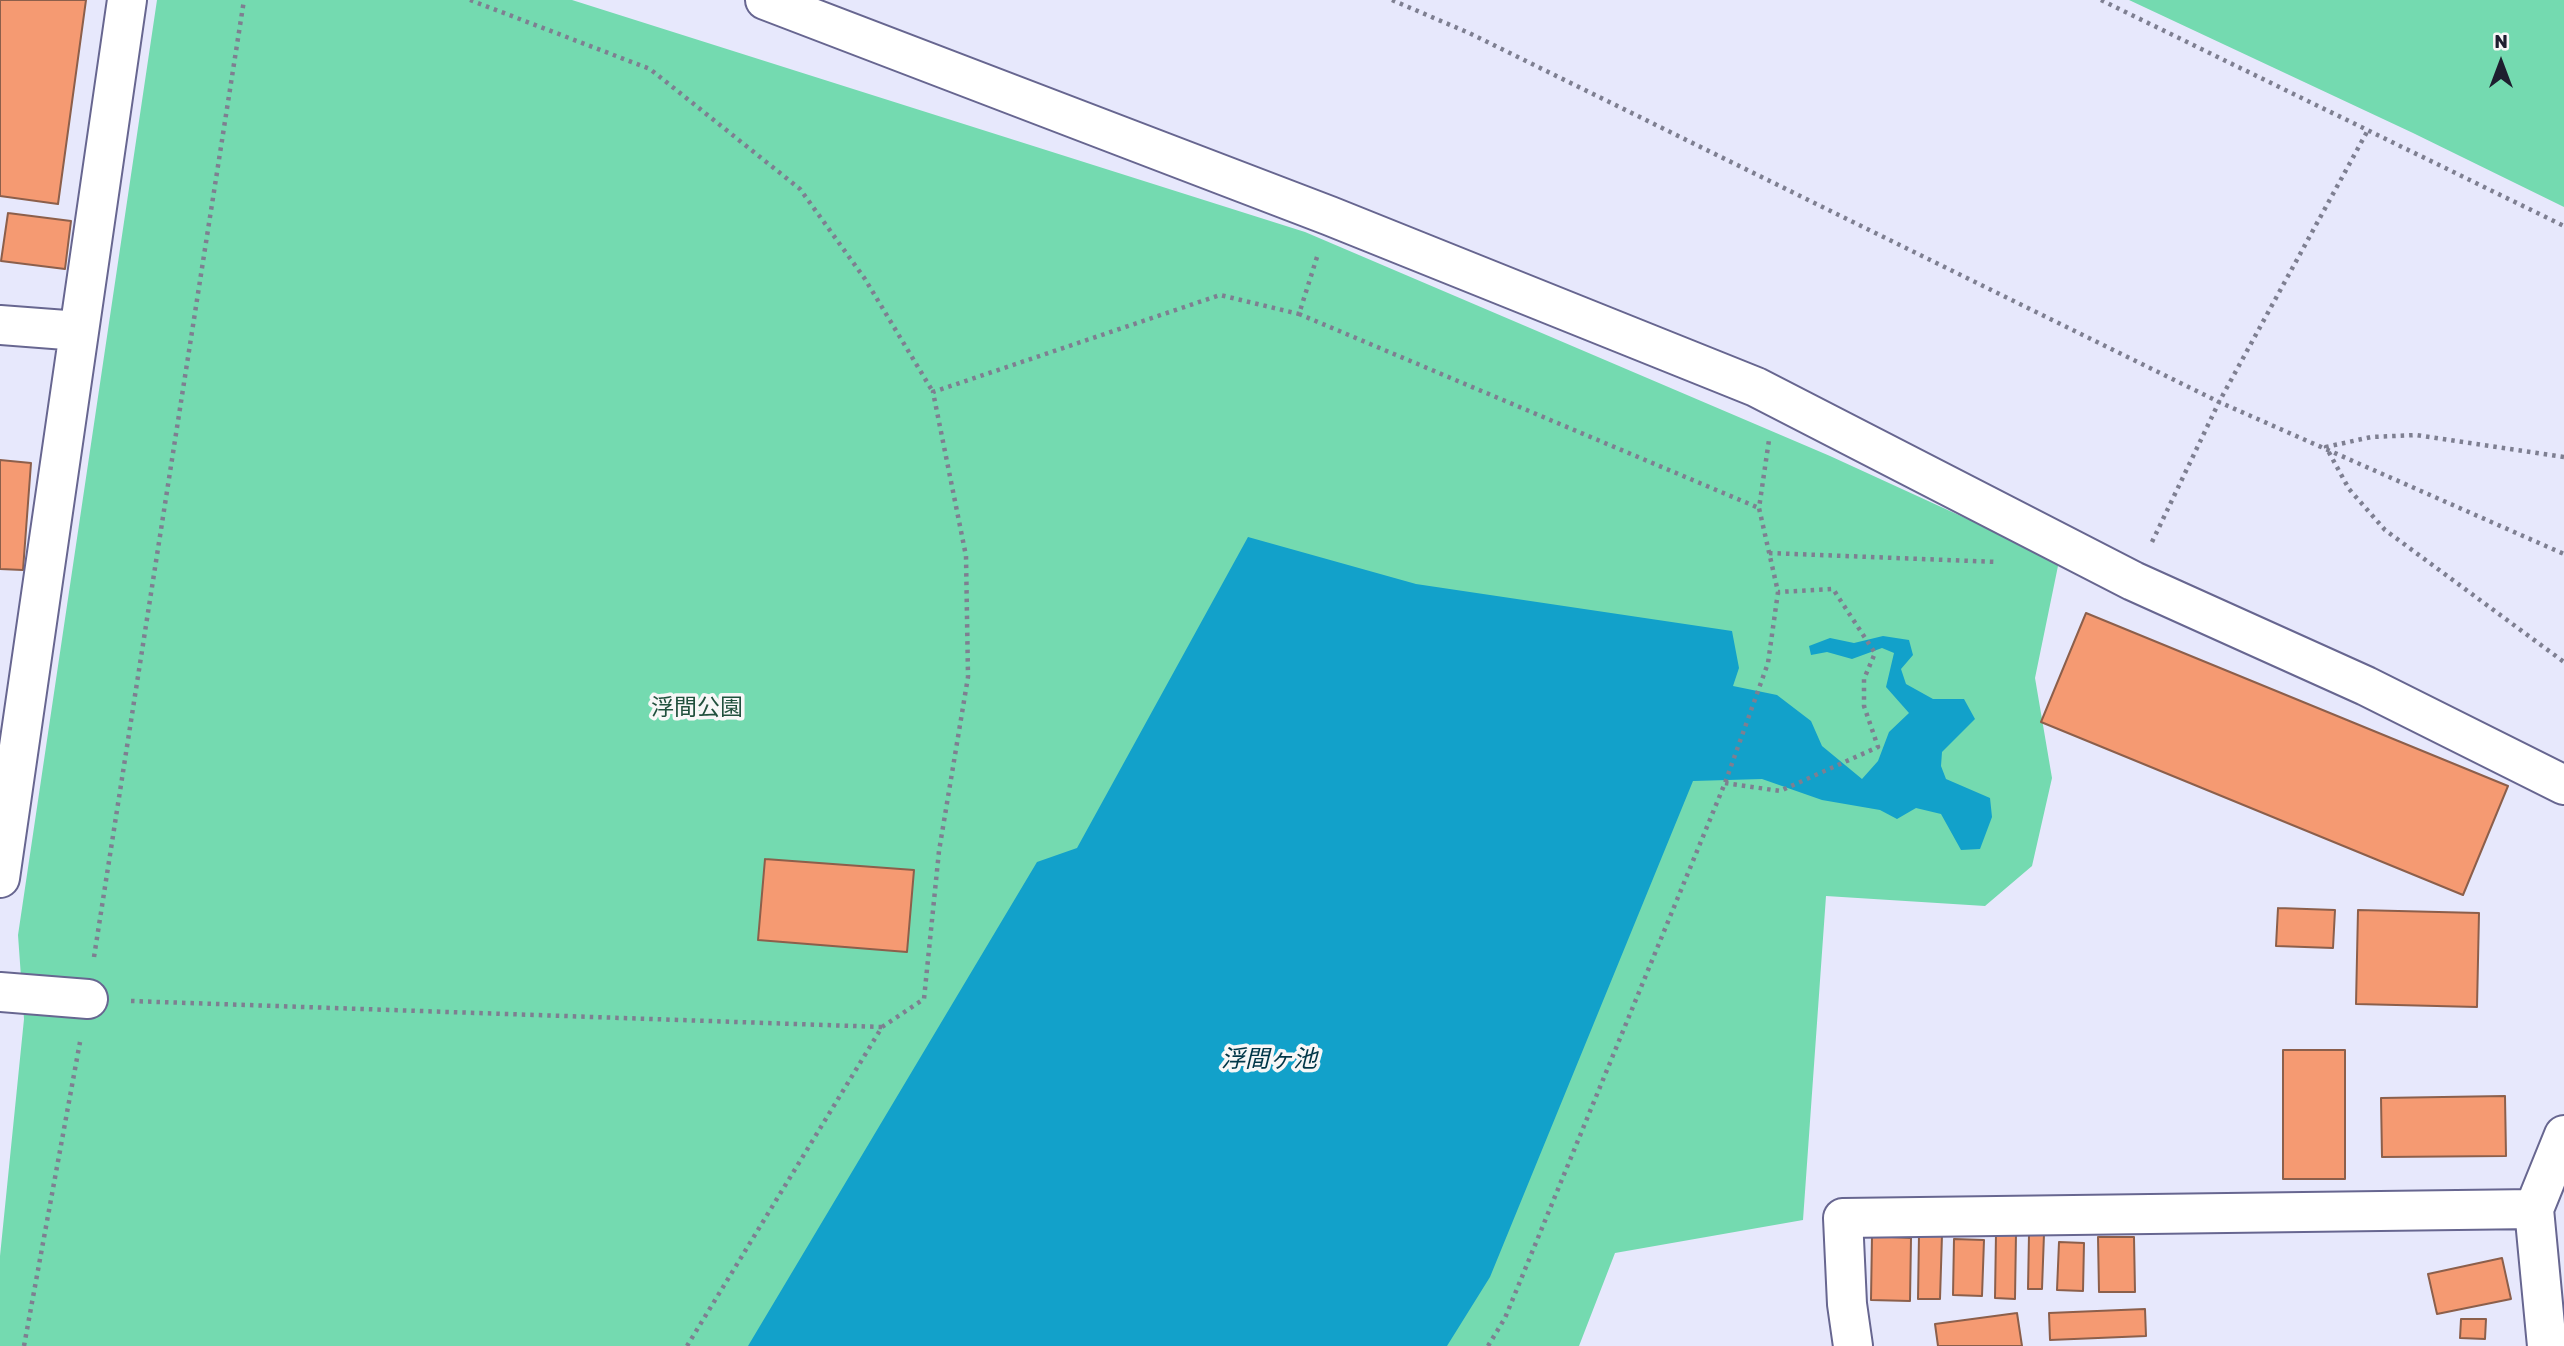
<!DOCTYPE html>
<meta charset="utf-8">
<style>
body{margin:0}
#map{position:relative;width:2564px;height:1346px;overflow:hidden;background:#e7e8fc;font-family:Rubik,sans-serif}
canvas{display:block}
.north{position:absolute;left:2466px;top:28px;width:70px;height:70px;-webkit-text-stroke:5px #f7f7f7;paint-order:stroke;rotate:0deg;font-size:19px;font-weight:700;line-height:28px;text-align:center;color:#1e1e2f}
.north::after{content:'';display:block;margin:auto;width:24px;height:32px;background:#1e1e2f;clip-path:polygon(50% 0,100% 100%,50% 72%,0 100%)}
</style>
<div id="map">
<canvas width="2564" height="1346"></canvas>
<div class="north">N</div>
</div>
<script>
const c = document.querySelector('canvas').getContext('2d');
c.lineJoin = 'round';
function fill(path, color) {
  c.fillStyle = color;
  c.fill(path, 'evenodd');
}
function poly(rows) {
  const path = new Path2D();
  for (const r of rows) {
    path.moveTo(r[0], r[1]);
    for (let i = 2; i < r.length; i += 2) path.lineTo(r[i], r[i + 1]);
  }
  return path;
}
function stroke(path, color, width, dash) {
  c.strokeStyle = color;
  c.lineWidth = width;
  c.lineCap = dash ? 'butt' : 'round';
  c.setLineDash(dash || []);
  c.stroke(path);
}
function write(font, color, halo, rows, align = 'center') {
  c.font = font + ' Rubik,"Noto Sans JP",sans-serif';
  c.lineWidth = 7;
  c.setLineDash([]);
  c.textBaseline = 'middle';
  c.strokeStyle = halo;
  c.fillStyle = color;
  for (const [text, x, y, turn = 0] of rows) {
    c.save();
    c.translate(x, y);
    c.rotate((+turn || 0) * Math.PI / 180);
    c.textAlign = isNaN(turn) ? turn : align;
    if (halo) c.strokeText(text, 0, 0);
    c.fillText(text, 0, 0);
    c.restore();
  }
}
const green = poly([
 [157,0,572,0,1305,232,1830,456,2059,561,2035,678,2052,778,2032,866,1985,906,1826,896,1803,1220,1615,1253,1579,1346,0,1346,0,1256,24,1019,18,935],
 [2129,0,2564,0,2564,207,2413,133]
]);
const water = poly([
 [1248,537,1416,584,1732,631,1739,668,1733,686,1777,695,1811,721,1822,746,1862,779,1878,761,1889,732,1909,713,1886,687,1894,653,1882,648,1852,659,1827,652,1811,655,1809,646,1830,638,1854,643,1883,636,1909,640,1913,655,1901,669,1906,684,1933,699,1964,699,1975,719,1942,752,1941,766,1946,779,1990,798,1992,817,1980,849,1961,850,1941,814,1916,808,1897,819,1880,810,1822,800,1762,779,1693,781,1490,1277,1447,1346,748,1346,1037,862,1077,848]
]);
const building = poly([
 [0,0,86,0,58,204,0,196,0,0],
 [8,213,71,221,65,269,1,261,8,213],
 [0,460,31,463,23,570,0,569,0,460],
 [2086,613,2508,786,2463,895,2041,722,2086,613],
 [765,859,914,870,907,952,758,940,765,859],
 [2278,908,2335,910,2333,948,2276,946,2278,908],
 [2358,910,2479,913,2477,1007,2356,1004,2358,910],
 [2283,1050,2345,1050,2345,1179,2283,1179,2283,1050],
 [2505,1096,2506,1156,2382,1157,2381,1098,2505,1096],
 [1996,1233,2016,1233,2015,1299,1995,1298,1996,1233],
 [1919,1234,1942,1235,1940,1299,1918,1299,1919,1234],
 [2029,1234,2044,1234,2042,1289,2028,1289,2029,1234],
 [1872,1236,1911,1238,1910,1301,1871,1300,1872,1236],
 [2098,1237,2134,1237,2135,1292,2099,1292,2098,1237],
 [1954,1239,1984,1240,1982,1296,1953,1295,1954,1239],
 [2059,1242,2084,1243,2083,1291,2057,1290,2059,1242],
 [2502,1258,2511,1299,2437,1314,2428,1274,2502,1258],
 [2145,1309,2146,1336,2050,1340,2049,1313,2145,1309],
 [2017,1313,2022,1346,1938,1346,1935,1324,2017,1313],
 [2461,1319,2486,1319,2485,1339,2460,1338,2461,1319]
]);
const path = poly([
 [470,0,650,69,800,189,865,279,933,392],
 [1392,0,1469,33,2219,402,2564,554],
 [2101,0,2564,226],
 [1317,257,1299,314,1759,508],
 [2564,457,2416,435,2371,437,2326,447,2349,489,2385,530,2564,662],
 [2152,542,2219,402,2368,130],
 [1769,553,1998,562],
 [1725,783,1780,791,1878,747,1864,706,1864,679,1875,653,1833,589,1778,592],
 [94,957,244,0],
 [131,1001,882,1027,687,1346],
 [882,1027,924,999,939,851,968,677,966,556,933,392,1220,295,1299,314],
 [24,1346,80,1042],
 [1488,1346,1505,1318,1725,783,1768,663,1778,592,1759,508,1769,440]
]);
const minor = poly([
 [765,0,1330,216,1756,387,2133,581,2366,686,2564,785],
 [0,325,79,331],
 [0,878,127,0],
 [1853,1346,1847,1304,1843,1218,2534,1209],
 [2547,1346,2534,1209,2564,1135]
]);
const tertiary = poly([
 [0,992,88,999]
]);
const parkNames = [
 ["浮間公園",697,708]
];
const waterNames = [
 ["浮間ヶ池",1269,1060]
];
fill(green, '#74dab0');
fill(water, '#12a1ca');
fill(building, '#f59a72');
stroke(building, '#8c5f4b', 2);
stroke(minor, '#676690', 42);
stroke(tertiary, '#676690', 42);
stroke(path, '#7e7f91', 4.5, [3.5, 5]);
stroke(minor, '#fff', 38);
stroke(tertiary, '#fff', 38);
write('23px', '#21503d', '#f7f7f7', parkNames);
write('italic 24px', '#003647', '#f7f7f7', waterNames);
</script>
